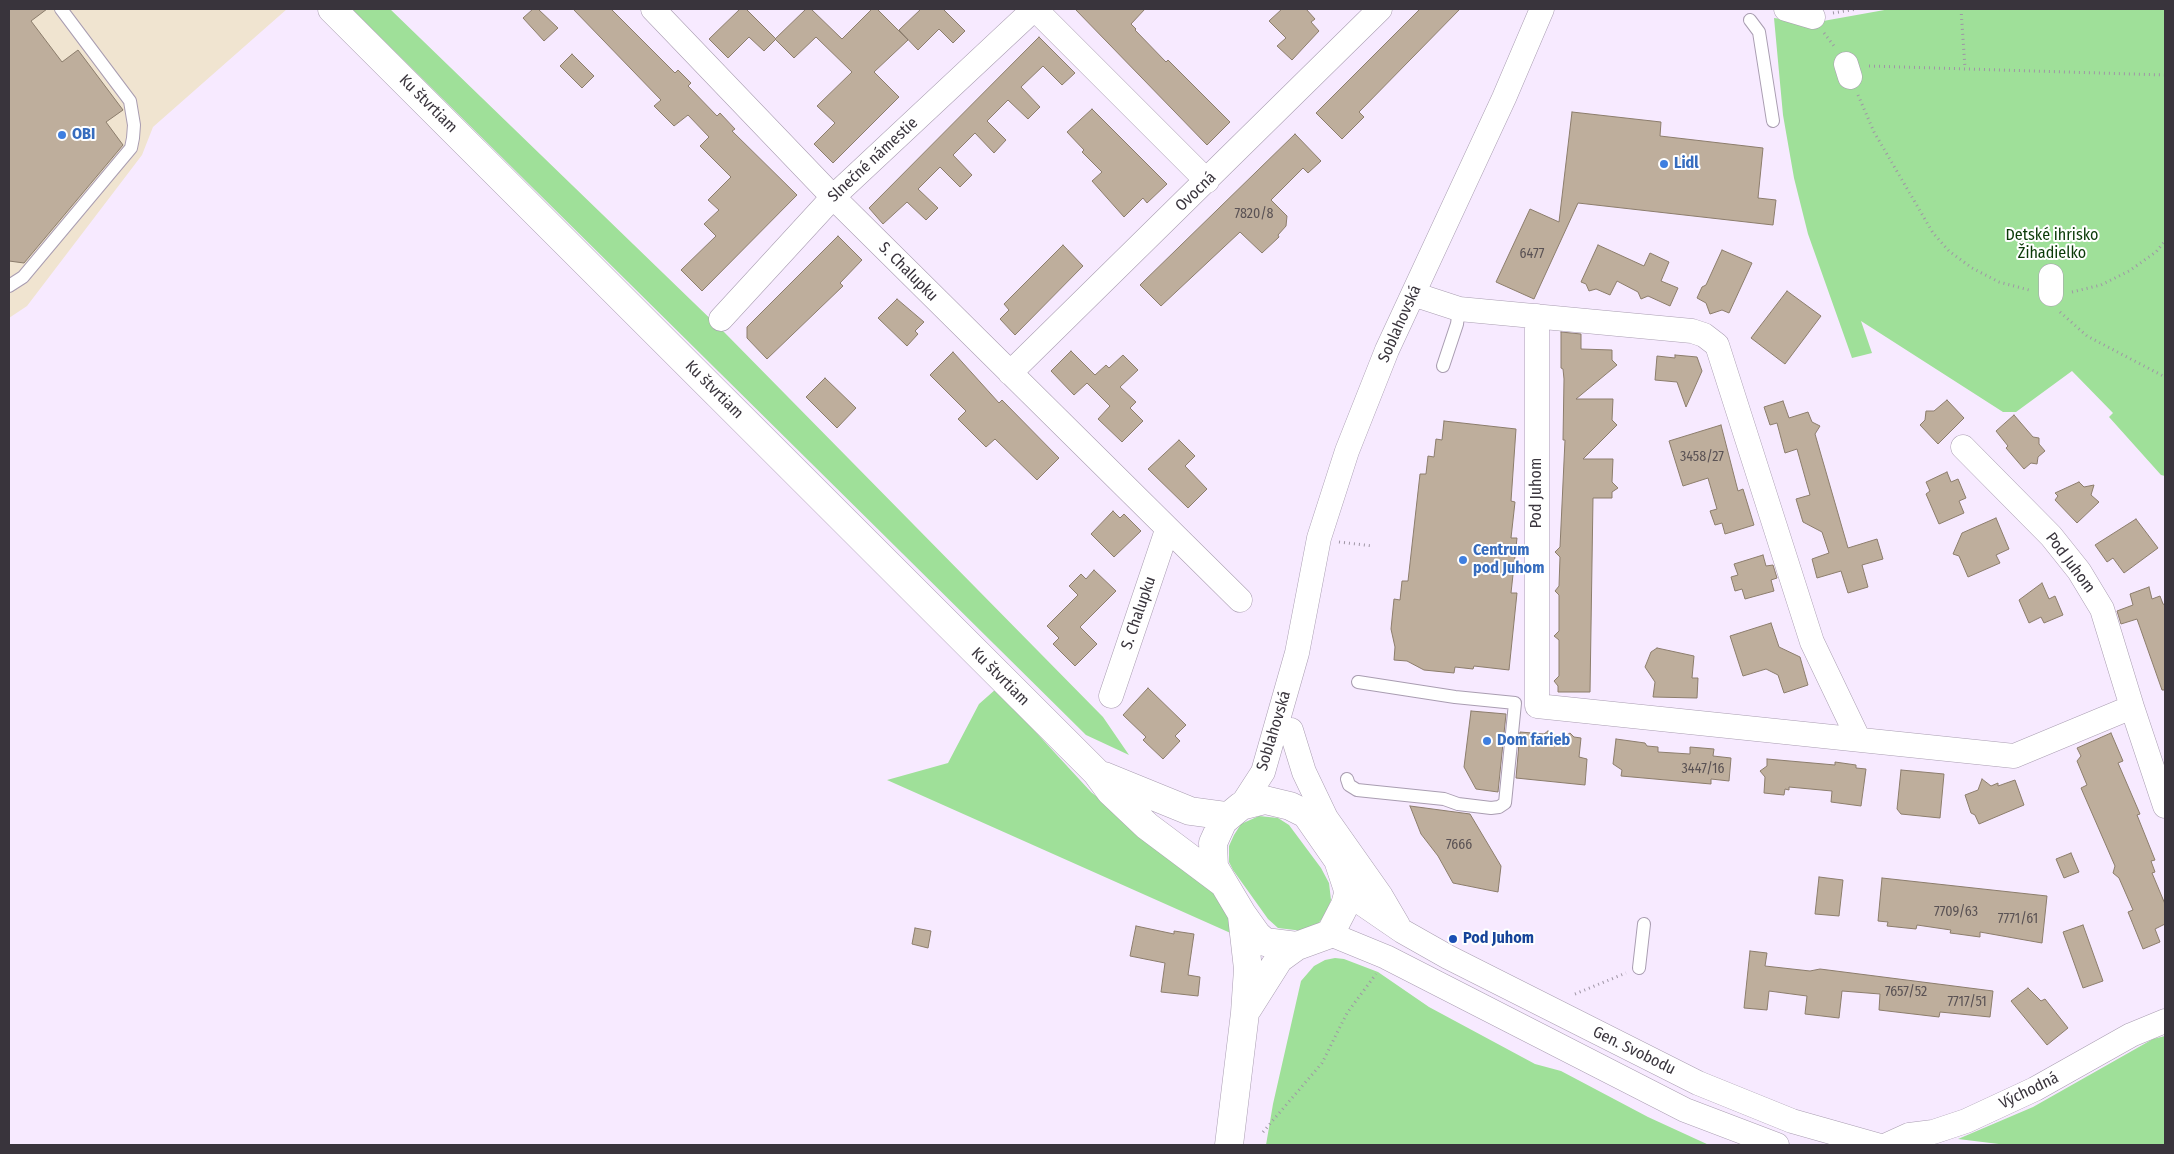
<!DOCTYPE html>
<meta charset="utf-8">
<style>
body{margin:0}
#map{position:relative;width:2174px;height:1154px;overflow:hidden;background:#f7eaff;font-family:"Fira Sans Condensed",sans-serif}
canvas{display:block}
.frame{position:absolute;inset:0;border:10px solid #39343c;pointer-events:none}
</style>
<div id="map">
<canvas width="2174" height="1154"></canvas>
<div class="frame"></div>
</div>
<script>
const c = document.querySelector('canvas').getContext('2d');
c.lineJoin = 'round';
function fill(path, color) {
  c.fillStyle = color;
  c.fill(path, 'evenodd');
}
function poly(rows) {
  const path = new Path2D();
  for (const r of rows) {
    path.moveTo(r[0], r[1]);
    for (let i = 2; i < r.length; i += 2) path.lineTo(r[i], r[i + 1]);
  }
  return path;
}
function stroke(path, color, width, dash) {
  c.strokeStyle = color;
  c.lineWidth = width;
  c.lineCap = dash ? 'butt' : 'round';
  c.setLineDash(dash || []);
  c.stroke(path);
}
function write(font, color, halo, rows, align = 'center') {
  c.font = font + ' "Fira Sans Condensed",sans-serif';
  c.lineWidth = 4;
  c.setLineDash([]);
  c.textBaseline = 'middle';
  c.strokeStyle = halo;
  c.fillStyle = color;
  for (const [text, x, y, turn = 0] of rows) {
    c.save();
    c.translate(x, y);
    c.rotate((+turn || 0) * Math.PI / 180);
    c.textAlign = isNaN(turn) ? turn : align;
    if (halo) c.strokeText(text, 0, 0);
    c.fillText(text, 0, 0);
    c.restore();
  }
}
const commercial = poly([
 [9,9,287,9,153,127,142,155,27,306,9,318]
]);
const green = poly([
 [352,9,390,9,724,332,1103,717,1129,755,1086,735],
 [1890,9,2165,9,2165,476,2161,475,2109,417,2113,413,2072,371,2016,412,2003,412,1861,321,1872,353,1852,358,1808,234,1794,178,1783,115,1774,18,1812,23],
 [996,689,1091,792,1225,902,1235,935,887,780,948,763,979,704],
 [1259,816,1278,818,1289,825,1321,868,1329,883,1331,900,1326,914,1317,925,1303,931,1278,928,1268,919,1233,870,1229,862,1229,846,1234,835,1241,824],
 [1335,958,1344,959,1378,972,1429,1007,1535,1064,1561,1071,1648,1117,1709,1145,1266,1145,1273,1104,1301,981,1314,966,1325,960],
 [2165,1036,2165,1145,2007,1145,1958,1139,2033,1107,2153,1039]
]);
const building = poly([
 [9,9,47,9,31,21,62,62,78,50,123,110,106,122,123,145,24,263,9,261,9,9],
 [533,9,538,9,558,28,544,41,523,18,533,9],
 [573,9,611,9,675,73,678,70,691,83,688,86,717,116,720,113,735,129,732,131,797,195,702,291,681,270,716,236,704,224,719,210,708,200,731,177,700,146,709,137,688,115,674,126,654,106,661,100,573,9],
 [740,9,746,9,776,39,764,51,749,37,728,58,709,39,740,9],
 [806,9,811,9,842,39,872,9,877,9,908,40,874,72,899,97,833,163,814,144,835,123,817,106,852,72,816,37,794,58,775,39,806,9],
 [921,9,943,9,965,31,953,43,939,29,918,50,899,30,921,9],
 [1075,9,1145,9,1131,24,1136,29,1135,30,1166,62,1168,60,1230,122,1207,145,1075,9],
 [1282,9,1306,9,1315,19,1311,22,1319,31,1292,60,1277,46,1286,38,1269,21,1282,9],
 [1420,9,1460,9,1359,112,1364,117,1342,139,1316,113,1420,9],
 [1039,37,1075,73,1062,85,1043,66,1021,87,1040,107,1028,119,1008,100,987,121,1006,140,994,153,975,133,953,155,972,175,960,187,940,167,918,189,938,208,926,220,907,202,883,224,869,208,1039,37],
 [572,54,594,76,582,88,560,66,572,54],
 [1092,109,1167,184,1147,203,1143,198,1124,217,1092,181,1102,172,1082,152,1084,150,1067,132,1092,109],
 [1572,112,1661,122,1660,136,1763,148,1758,198,1776,200,1773,225,1578,203,1534,299,1496,282,1530,209,1559,222,1572,112],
 [1295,134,1321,161,1308,173,1303,168,1271,200,1287,216,1286,226,1278,235,1279,237,1262,253,1240,232,1161,306,1140,285,1295,134],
 [838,236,862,260,840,283,843,286,767,359,747,338,747,327,838,236],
 [1063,245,1083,266,1015,335,1000,319,1009,310,1004,304,1063,245],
 [1598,245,1644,266,1650,253,1669,262,1661,281,1678,288,1670,306,1648,296,1641,299,1638,292,1617,281,1610,295,1596,289,1589,291,1586,284,1581,282,1598,245],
 [1722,250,1752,263,1729,313,1722,310,1710,314,1706,303,1697,298,1702,287,1706,285,1722,250],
 [1787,291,1821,316,1785,364,1751,338,1787,291],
 [897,299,924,322,915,331,918,334,907,346,878,318,897,299],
 [1561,332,1581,334,1581,349,1612,350,1612,360,1617,365,1576,399,1613,399,1612,420,1617,425,1583,459,1613,459,1612,482,1618,488,1612,492,1612,498,1593,498,1590,692,1558,692,1558,686,1554,681,1559,676,1559,640,1554,636,1559,631,1559,595,1555,591,1559,586,1560,557,1555,552,1560,547,1565,440,1563,440,1564,379,1563,369,1561,368,1561,332],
 [1071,351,1095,375,1106,365,1109,368,1123,355,1138,370,1120,387,1136,402,1130,408,1143,421,1122,442,1098,419,1110,406,1087,383,1074,395,1051,371,1071,351],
 [953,352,999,403,1002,400,1059,458,1037,480,995,439,986,447,958,419,966,411,930,375,953,352],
 [1675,355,1697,357,1702,371,1686,407,1677,382,1655,380,1657,356,1675,358,1675,355],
 [825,378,856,408,837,428,806,397,825,378],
 [1947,400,1964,418,1938,444,1920,425,1925,420,1926,411,1934,411,1947,400],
 [1783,401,1789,418,1808,412,1812,422,1820,426,1815,434,1848,548,1877,539,1883,559,1862,565,1868,587,1848,593,1841,571,1817,578,1812,559,1829,553,1822,532,1803,522,1796,499,1810,495,1797,449,1785,453,1777,423,1770,425,1764,407,1783,401],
 [2014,415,2033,437,2039,438,2039,444,2045,451,2038,457,2037,464,2031,463,2024,469,2006,448,2008,446,1996,431,2014,415],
 [1444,421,1516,429,1511,501,1515,502,1511,538,1517,538,1511,593,1517,593,1509,670,1474,666,1473,669,1455,667,1454,673,1424,670,1407,661,1394,660,1395,647,1391,629,1394,599,1400,600,1402,581,1408,581,1420,474,1426,474,1428,456,1434,457,1436,439,1442,440,1444,421],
 [1721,425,1738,491,1743,489,1754,525,1725,534,1722,523,1715,525,1710,511,1717,509,1708,478,1683,486,1669,441,1721,425],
 [1179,440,1195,456,1185,466,1207,489,1188,508,1148,469,1179,440],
 [1947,472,1951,482,1958,479,1966,498,1959,501,1964,513,1939,524,1926,494,1930,491,1926,482,1947,472],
 [2079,482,2084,487,2094,485,2091,495,2099,502,2077,523,2055,500,2058,496,2055,493,2079,482],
 [1113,511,1120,518,1124,514,1141,531,1114,557,1091,534,1113,511],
 [1996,518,2009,549,1996,555,2000,563,1968,577,1959,556,1953,554,1962,533,1996,518],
 [2136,519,2158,548,2124,573,2113,558,2107,562,2095,545,2136,519],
 [1763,555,1766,566,1773,565,1777,578,1771,580,1774,591,1745,599,1742,589,1735,591,1731,577,1738,575,1734,564,1763,555],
 [1094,570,1116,591,1080,627,1097,644,1075,666,1053,644,1059,638,1047,626,1078,595,1069,586,1081,574,1086,579,1094,570],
 [2042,583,2049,599,2055,596,2063,615,2044,623,2041,617,2029,623,2019,600,2042,583],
 [2149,587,2152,599,2160,596,2163,604,2165,605,2165,690,2162,690,2137,619,2121,624,2117,611,2133,605,2130,594,2149,587],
 [1771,623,1779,647,1800,657,1808,685,1784,693,1778,675,1766,669,1743,676,1730,636,1771,623],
 [1657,648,1694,656,1692,678,1698,678,1697,698,1653,697,1655,682,1645,667,1651,652,1657,648],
 [1148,688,1186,725,1175,736,1180,741,1163,759,1143,740,1146,737,1123,715,1148,688],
 [1471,711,1506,714,1498,792,1476,789,1464,767,1471,711],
 [1548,731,1553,735,1565,736,1570,733,1574,737,1581,738,1579,757,1587,759,1585,785,1516,778,1520,732,1544,734,1548,731],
 [2111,733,2123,761,2118,763,2140,814,2137,815,2155,860,2151,861,2155,872,2152,873,2165,904,2165,924,2155,929,2160,942,2143,949,2128,912,2133,910,2119,878,2113,873,2115,866,2081,788,2087,785,2077,761,2081,756,2077,748,2111,733],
 [1616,739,1645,743,1647,746,1658,747,1658,752,1690,754,1690,747,1714,749,1713,756,1731,758,1729,781,1711,779,1711,784,1621,776,1622,770,1613,764,1616,739],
 [1767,759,1835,765,1835,762,1856,765,1856,768,1866,769,1861,806,1831,802,1832,791,1789,787,1789,790,1785,789,1784,795,1764,793,1765,777,1760,771,1767,766,1767,759],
 [1901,770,1944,774,1940,818,1901,814,1897,809,1901,770],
 [1982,779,1991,786,1998,783,1998,786,2015,780,2024,805,1979,824,1975,815,1971,813,1965,795,1978,790,1982,779],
 [1410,806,1470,814,1501,866,1498,892,1453,883,1438,856,1421,834,1410,806],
 [2071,853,2079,872,2064,878,2056,859,2071,853],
 [1819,877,1843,880,1839,916,1815,914,1819,877],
 [1882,878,2047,896,2042,943,1980,932,1980,937,1958,934,1950,933,1951,930,1917,925,1916,929,1887,926,1888,922,1878,921,1882,878],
 [2083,925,2103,981,2083,988,2063,932,2083,925],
 [1136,926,1174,934,1174,931,1194,934,1188,975,1200,977,1198,996,1161,992,1165,963,1130,956,1136,926],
 [915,928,931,931,928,948,912,944,915,928],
 [1750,951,1767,953,1765,966,1810,971,1820,969,1993,991,1990,1017,1940,1012,1939,1017,1879,1010,1880,994,1842,991,1839,1018,1805,1014,1807,996,1769,991,1767,1010,1744,1008,1750,951],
 [2028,988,2041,1001,2045,999,2068,1028,2047,1045,2011,1001,2028,988]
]);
const path = poly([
 [1961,9,1965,68],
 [1833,13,1857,9],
 [1824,33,1834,46],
 [1869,66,2165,75],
 [1858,95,1874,132,1933,233,1949,251,1972,268,1999,282,2029,290],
 [2072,292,2101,285,2129,271,2156,252,2165,241],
 [2060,312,2087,336,2165,377],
 [1339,542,1373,546],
 [1575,994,1626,973],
 [1263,1132,1322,1063,1347,1013,1376,974]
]);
const lane = poly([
 [1750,20,1759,32,1773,121],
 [9,286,23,277,131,148,133,138,134,125,130,101,61,9],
 [1443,366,1457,324,1459,309],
 [1347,779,1349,785,1357,790,1444,799,1458,804,1491,808,1499,807,1505,803,1515,703,1455,697,1358,682],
 [1639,968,1644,924]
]);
const street = poly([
 [653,9,833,197,1240,600],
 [1035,9,1207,181],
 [1786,9,1813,17],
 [1846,64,1850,77],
 [1413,294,1459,309,1692,331,1704,335,1717,345,1812,642,1858,738],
 [2051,294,2051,276],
 [1537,316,1537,706,2014,756,2132,707],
 [721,319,833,197,1034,9],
 [1010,373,1380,9],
 [1963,447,2051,536,2079,571,2102,609,2132,707,2165,806],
 [1111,696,1167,530],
 [1291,730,1304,772,1326,818,1381,896,1398,925],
 [1241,806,1263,772,1297,653,1319,538,1347,451,1387,350,1504,98,1542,9],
 [1348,894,1402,931,1448,957,1698,1083,1792,1121,1877,1145],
 [1330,934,1386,957,1685,1110,1777,1145],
 [1887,1145,1909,1135,1933,1132,1966,1121,2035,1089,2131,1035,2165,1021]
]);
const secondary = poly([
 [332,9,1096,772,1110,791,1147,826,1223,883],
 [1104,776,1190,811,1227,816],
 [1265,800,1290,806,1306,814,1338,860,1347,887,1348,894,1345,905,1330,934,1297,946,1265,942,1257,935,1242,914,1214,867,1213,843,1223,821,1241,806,1265,800],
 [1248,1008,1279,959,1297,946],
 [1229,1145,1245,1013,1248,969,1242,916]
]);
const markers = [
 [62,135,5,"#3f7fe0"],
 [1664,164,5,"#3f7fe0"],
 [1463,560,5,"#3f7fe0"],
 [1487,741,5,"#3f7fe0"],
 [1453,939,5,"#1a4fb4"]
];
const numberNames = [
 ["7820/8",1254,214],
 ["6477",1532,254],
 ["3458/27",1702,457],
 ["3447/16",1703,769],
 ["7666",1459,845],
 ["7709/63",1956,912],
 ["7771/61",2018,919],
 ["7657/52",1906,992],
 ["7717/51",1967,1002]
];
const streetNames = [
 ["Ku štvrtiam",428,104,45],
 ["Slnečné námestie",873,160,-43],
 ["Ovocná",1196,192,-44],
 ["S. Chalupku",908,272,45],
 ["Soblahovská",1400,324,-66],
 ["Ku štvrtiam",714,390,45],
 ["Pod Juhom",1537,493,-90],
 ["Pod Juhom",2070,563,53],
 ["S. Chalupku",1139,613,-71],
 ["Ku štvrtiam",1000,677,45],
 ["Soblahovská",1274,731,-73],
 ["Gen. Svobodu",1634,1051,26],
 ["Východná",2029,1091,-26]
];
const shopNames = [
 ["OBI",72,135],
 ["Lidl",1674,164],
 ["Centrum",1473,551],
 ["pod Juhom",1473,569],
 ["Dom farieb",1497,741]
];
const parkNames = [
 ["Detské ihrisko",2052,236],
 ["Žihadielko",2052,254]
];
const transitNames = [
 ["Pod Juhom",1463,939]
];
fill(commercial, '#f0e4d0');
fill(green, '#9fe099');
fill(building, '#beae9c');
stroke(building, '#8c7d6c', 1);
stroke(lane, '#a99db1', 14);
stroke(street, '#a99db1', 25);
stroke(secondary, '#a99db1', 29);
stroke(path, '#9f96a5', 3, [1, 4]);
stroke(lane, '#fff', 12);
stroke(street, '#fff', 24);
stroke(secondary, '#fff', 28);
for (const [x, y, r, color] of markers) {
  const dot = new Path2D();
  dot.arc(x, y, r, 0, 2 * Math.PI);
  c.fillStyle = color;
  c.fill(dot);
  stroke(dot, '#fff', 2);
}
write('14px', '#5a5254', null, numberNames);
write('16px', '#39343c', '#fff', streetNames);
write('bold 16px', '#366cbe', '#fff', shopNames, 'left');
write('16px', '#0a3a07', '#fff', parkNames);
write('bold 16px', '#164399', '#fff', transitNames, 'left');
</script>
